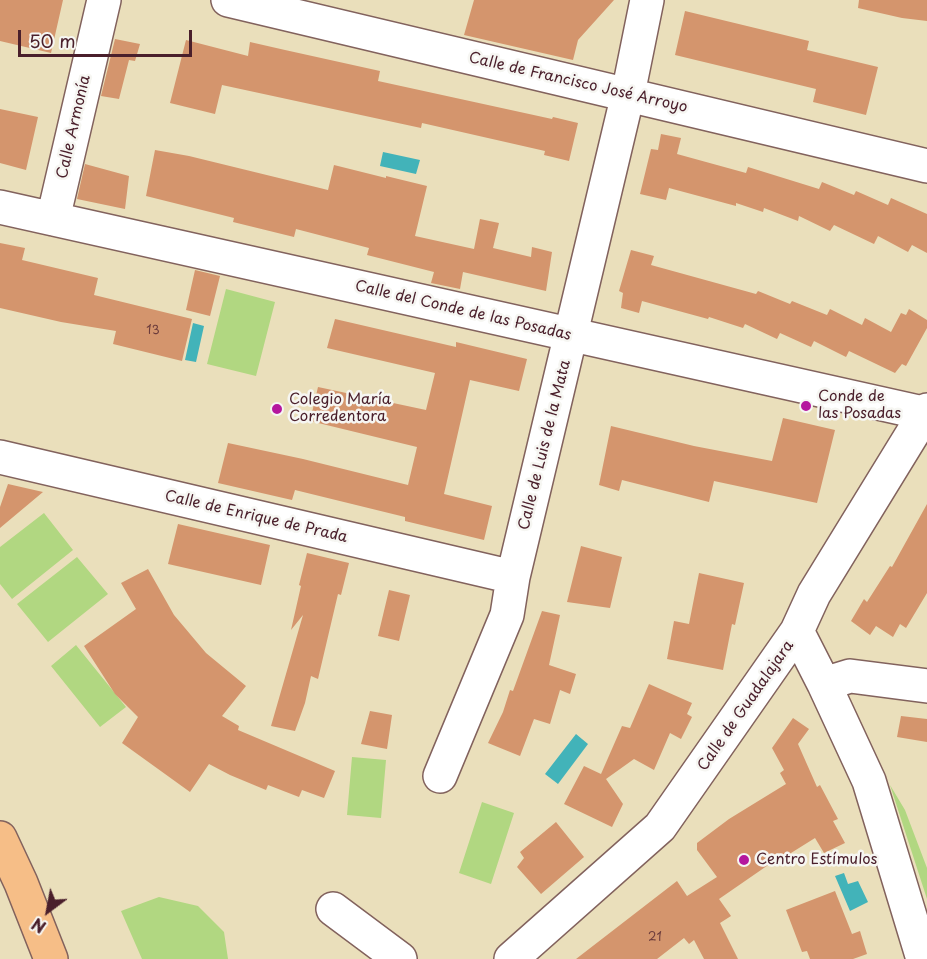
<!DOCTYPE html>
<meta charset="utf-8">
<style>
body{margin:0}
#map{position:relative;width:927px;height:959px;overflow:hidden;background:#eadfbb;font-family:"Playpen Sans",sans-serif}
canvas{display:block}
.north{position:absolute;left:18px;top:881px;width:60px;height:60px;-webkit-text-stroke:4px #f6f6f2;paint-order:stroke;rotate:212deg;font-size:16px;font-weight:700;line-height:24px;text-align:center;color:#4a1f2b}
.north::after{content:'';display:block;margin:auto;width:21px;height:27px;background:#4a1f2b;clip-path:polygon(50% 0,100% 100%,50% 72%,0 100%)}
.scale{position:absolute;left:18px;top:30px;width:174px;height:27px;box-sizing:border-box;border:3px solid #4a1f2b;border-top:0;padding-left:8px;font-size:18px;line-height:21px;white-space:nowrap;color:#4a1f2b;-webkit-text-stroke:4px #f6f6f2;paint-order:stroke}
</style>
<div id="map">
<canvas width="927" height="959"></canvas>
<div class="north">N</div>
<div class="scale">50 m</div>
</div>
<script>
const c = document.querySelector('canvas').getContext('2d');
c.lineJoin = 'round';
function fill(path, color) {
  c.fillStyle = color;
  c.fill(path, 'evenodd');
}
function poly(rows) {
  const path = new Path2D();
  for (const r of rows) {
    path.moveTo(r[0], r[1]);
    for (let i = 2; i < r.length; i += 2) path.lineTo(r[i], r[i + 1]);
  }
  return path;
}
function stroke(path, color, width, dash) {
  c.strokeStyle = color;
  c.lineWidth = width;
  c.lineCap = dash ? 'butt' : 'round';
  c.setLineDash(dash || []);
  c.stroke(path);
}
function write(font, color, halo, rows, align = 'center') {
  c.font = font + ' "Playpen Sans",sans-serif';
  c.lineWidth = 5;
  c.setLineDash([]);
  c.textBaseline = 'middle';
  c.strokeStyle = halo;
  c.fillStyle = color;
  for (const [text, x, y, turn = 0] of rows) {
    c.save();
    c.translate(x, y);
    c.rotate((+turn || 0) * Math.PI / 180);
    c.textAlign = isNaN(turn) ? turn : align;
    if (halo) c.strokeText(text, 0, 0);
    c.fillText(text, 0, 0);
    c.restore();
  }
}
const green = poly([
 [226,289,275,302,256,376,207,364],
 [44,513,73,550,12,599,0,584,0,547],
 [77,557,108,594,48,642,17,604],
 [76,645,126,707,100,727,51,666],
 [352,757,386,760,381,818,347,815],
 [890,785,905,810,927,868,927,899],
 [482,802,514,813,491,884,459,873],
 [159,897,198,906,224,932,228,959,142,959,121,911]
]);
const water = poly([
 [383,152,420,160,416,174,380,166],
 [193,323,204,326,196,362,185,360],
 [576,734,588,744,558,784,545,774],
 [844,873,848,884,858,881,868,902,850,911,835,876]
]);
const building = poly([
 [0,0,63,0,51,53,0,41],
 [474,0,614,0,578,40,573,60,464,35],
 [859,0,927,0,927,21,902,18,858,8],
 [685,11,809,41,807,50,878,67,866,115,813,102,816,89,675,55],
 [115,39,140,44,135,61,129,60,119,99,101,96],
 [186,40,248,56,250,42,285,50,380,71,378,81,552,119,553,117,578,123,569,161,544,155,545,151,422,123,421,128,222,85,215,114,170,103],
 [0,109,38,117,26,170,0,163],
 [661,134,681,138,677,154,746,173,748,167,819,189,822,182,854,195,856,191,888,205,891,198,927,214,927,253,912,245,908,252,878,236,874,244,834,225,830,231,799,216,798,221,764,208,763,212,736,203,736,206,669,188,666,200,640,194,651,149,658,150],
 [155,150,189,156,328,190,334,165,386,178,386,176,427,186,415,236,474,249,480,219,499,223,493,248,531,257,532,247,552,252,546,291,463,272,460,289,431,283,434,272,367,255,369,248,296,229,294,237,233,222,234,218,146,196],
 [85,164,129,176,125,209,77,199],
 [0,243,25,248,22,260,98,278,94,295,192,319,182,361,113,344,116,331,61,322,0,308],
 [631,250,654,256,651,265,756,294,758,291,790,304,792,301,827,315,830,309,862,325,865,318,891,332,901,313,906,315,909,309,927,320,927,328,906,366,902,364,895,373,849,351,846,357,814,341,811,347,780,333,777,339,745,324,743,328,709,317,708,319,642,301,639,313,621,308,623,293,619,291],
 [195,270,220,276,210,316,186,310],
 [335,319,456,347,456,342,527,359,519,391,470,380,444,494,492,506,484,540,405,521,405,517,295,490,292,500,218,483,228,443,303,459,408,485,417,447,310,421,318,387,426,410,435,373,327,348],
 [783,418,835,430,817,503,714,481,709,502,622,480,619,491,599,485,611,426,694,446,772,461],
 [8,484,43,492,0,528,0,507],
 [927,504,927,593,906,628,900,624,893,637,876,626,870,635,851,621,864,599,867,602,890,566,892,567],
 [178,524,270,545,261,585,168,564],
 [581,546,622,557,610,608,567,602],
 [307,553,349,563,341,595,338,594,318,679,311,676,305,703,295,731,271,726,303,615,291,630,301,586,299,585],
 [148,569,174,615,206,653,246,686,222,716,239,726,238,730,335,771,324,798,302,790,299,797,268,785,266,790,230,775,209,764,190,792,122,743,138,717,115,694,84,646,136,609,121,583],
 [699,573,744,583,735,625,732,624,723,670,667,659,674,621,689,624],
 [389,590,410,595,399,641,378,636],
 [542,611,560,615,549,665,576,674,570,694,560,690,550,724,534,719,520,756,488,743,503,712,510,690,513,691],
 [649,684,692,703,687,714,692,717,681,739,670,733,654,770,634,759,606,779,623,804,612,827,564,804,584,766,601,774,622,726,630,728],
 [370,711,392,715,387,749,361,744],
 [901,716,927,719,927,742,897,737],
 [793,718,809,729,798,744,817,787,820,785,838,819,833,821,845,843,824,853,815,838,775,863,774,861,719,899,731,916,720,923,738,959,704,959,694,940,689,944,684,938,657,959,576,959,677,881,687,896,717,877,697,850,697,843,729,819,786,784,780,773,784,770,772,748],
 [556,822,584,857,541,894,517,867,524,858,520,852],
 [835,891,852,934,860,931,867,954,853,959,810,959,807,951,802,952,786,910]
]);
const minor = poly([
 [228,0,927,166],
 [0,207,927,414],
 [53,219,104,0],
 [0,457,513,577],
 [797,631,824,684,869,781,923,959],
 [824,684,850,676,927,686],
 [440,776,507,615,513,577,628,94,647,0],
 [333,909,400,959],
 [511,959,660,827,797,631,814,594,927,410]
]);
const highway = poly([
 [0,838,21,883,51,959]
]);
const markers = [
 [806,406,6,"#b5179e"],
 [277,409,6,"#b5179e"],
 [744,860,6,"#b5179e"]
];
const numberNames = [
 ["13",153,331],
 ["21",655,938]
];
const streetNames = [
 ["Calle de Francisco José Arroyo",578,83,13],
 ["Calle Armonía",74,127,-77],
 ["Calle del Conde de las Posadas",463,311,13],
 ["Calle de Luis de la Mata",545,445,-76],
 ["Calle de Enrique de Prada",256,517,13],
 ["Calle de Guadalajara",746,706,-55]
];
const poiNames = [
 ["Conde de",818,397],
 ["las Posadas",818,414],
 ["Colegio María",289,400],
 ["Corredentora",289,417],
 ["Centro Estímulos",756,860]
];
fill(green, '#b1d781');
fill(water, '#42b3b9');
fill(building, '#d4956d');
stroke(minor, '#82625d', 36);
stroke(highway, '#82625d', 36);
stroke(minor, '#fff', 33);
stroke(highway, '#f6be87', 33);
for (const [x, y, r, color] of markers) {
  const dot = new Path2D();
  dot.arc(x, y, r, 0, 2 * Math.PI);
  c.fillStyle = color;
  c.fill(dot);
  stroke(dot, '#f6f6f2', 2);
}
write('12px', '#6c3c3c', null, numberNames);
write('15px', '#4a1f2b', '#f6f6f2', streetNames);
write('15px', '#4a1f2b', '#f6f6f2', poiNames, 'left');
</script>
